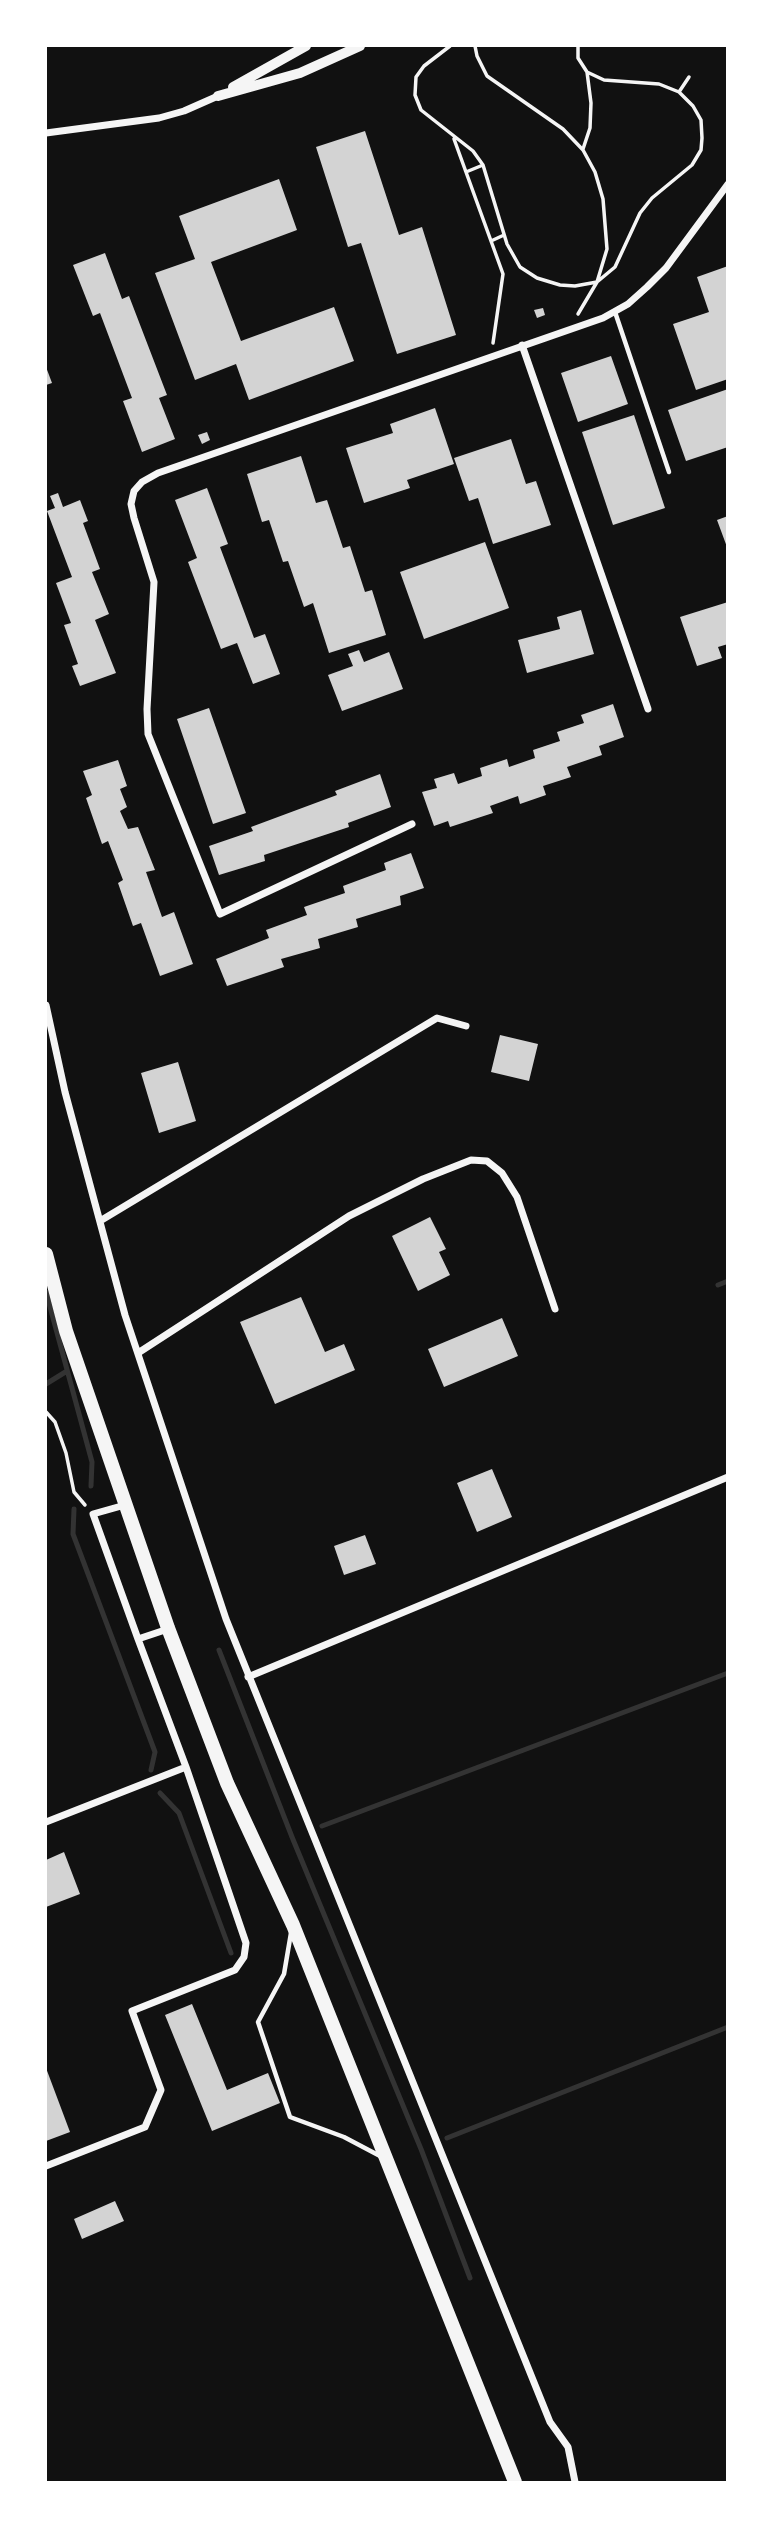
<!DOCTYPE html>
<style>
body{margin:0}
#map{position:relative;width:773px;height:2528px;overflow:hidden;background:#111;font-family:"Playfair Display",serif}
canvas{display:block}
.frame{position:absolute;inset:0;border:47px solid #fff;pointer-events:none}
</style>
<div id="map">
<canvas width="773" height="2528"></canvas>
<div class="frame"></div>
</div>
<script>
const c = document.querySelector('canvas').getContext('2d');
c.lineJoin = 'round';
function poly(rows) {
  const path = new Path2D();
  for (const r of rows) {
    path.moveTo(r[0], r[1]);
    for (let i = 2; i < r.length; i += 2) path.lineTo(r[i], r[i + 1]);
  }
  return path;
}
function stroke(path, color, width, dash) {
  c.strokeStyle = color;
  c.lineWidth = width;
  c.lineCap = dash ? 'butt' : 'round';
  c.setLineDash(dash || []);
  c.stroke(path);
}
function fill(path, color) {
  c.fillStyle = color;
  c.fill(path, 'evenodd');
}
const stream = poly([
 [718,1285,728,1281],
 [46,1292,92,1462,91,1486],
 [46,1384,67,1371],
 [74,1509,73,1534,155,1752,151,1770],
 [219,1650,292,1837,421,2149,470,2278],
 [160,1793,179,1813,231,1953],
 [322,1826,728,1673],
 [447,2138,728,2027]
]);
const building = poly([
 [365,131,399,235,422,227,456,335,397,354,361,243,348,247,316,147],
 [279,179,297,230,211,262,241,341,334,307,354,361,249,400,236,364,195,380,155,273,195,259,179,216],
 [105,253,122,299,129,296,167,395,159,398,175,439,142,452,123,401,132,398,100,313,93,316,73,265],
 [728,266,728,379,696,390,673,324,709,312,697,277],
 [543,308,545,315,537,318,534,310],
 [611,356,628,404,578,422,561,373],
 [46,367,52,383,46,385],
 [728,389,728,447,686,461,668,410],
 [435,408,454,464,407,480,410,488,364,503,346,448,393,433,390,424],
 [634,415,665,508,613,525,582,432],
 [207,432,210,440,202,444,198,435],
 [511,439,526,484,536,481,551,525,493,544,478,498,469,501,454,458],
 [301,456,316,503,327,500,343,548,350,546,365,592,372,590,386,635,329,653,313,603,304,607,288,561,283,562,269,520,262,522,247,474],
 [207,488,228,544,220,547,254,638,265,634,280,674,253,684,237,643,221,649,188,562,197,558,175,500],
 [58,493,63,507,80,500,88,521,83,523,100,569,92,572,109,614,95,620,116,673,80,686,72,666,78,664,64,625,71,623,56,583,72,577,47,511,55,508,50,496],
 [728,516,728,547,727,547,717,520],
 [485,542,509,608,424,639,400,572],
 [728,602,728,644,718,647,722,658,697,666,680,617],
 [581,610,594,654,527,673,518,640,560,629,557,617],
 [359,650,364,662,389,652,403,689,342,711,328,675,353,666,348,654],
 [613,704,624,737,599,746,602,755,567,767,571,777,543,786,546,795,520,804,518,796,490,806,493,813,450,827,448,821,434,826,422,792,437,788,434,779,454,773,458,784,482,776,480,768,507,759,509,767,535,758,533,750,560,741,557,732,584,723,581,715],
 [209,708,246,813,213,824,177,719],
 [118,760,127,786,120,789,127,807,120,811,128,829,138,827,155,870,146,872,162,917,174,912,193,964,160,976,141,923,133,926,118,883,123,880,108,841,102,844,86,798,92,795,83,771],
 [380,774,391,807,348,823,349,827,264,855,265,861,219,875,209,846,253,831,251,827,337,795,335,791],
 [411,853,424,888,400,896,401,905,356,919,358,927,318,939,320,948,281,959,284,967,227,986,216,959,269,938,266,930,307,915,304,907,345,893,343,886,386,870,384,863],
 [500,1035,538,1044,529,1081,491,1072],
 [178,1062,196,1121,159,1133,141,1073],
 [430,1217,446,1249,439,1252,450,1275,418,1291,392,1236],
 [301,1297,325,1352,344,1344,355,1370,275,1404,240,1322],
 [502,1318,518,1356,444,1387,428,1349],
 [492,1469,512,1517,477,1532,457,1483],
 [365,1535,376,1564,344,1575,334,1546],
 [64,1852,80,1894,46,1907,46,1860],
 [192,2004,227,2090,268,2073,280,2103,212,2131,165,2015],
 [46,2068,70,2132,46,2141],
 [115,2201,124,2221,82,2239,74,2219]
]);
const path = poly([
 [450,46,424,66,416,77,415,95,421,110,473,151,483,165,507,244,520,267,537,278,560,285,575,286,597,282,615,267,640,213,652,198,692,165,701,150,702,138,701,120,693,106,679,92,659,84,604,80,587,72,578,58,578,46],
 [475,46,477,56,487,76,563,129,583,150,595,172,603,199,607,249,597,282,578,314],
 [679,92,689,77],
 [454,139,503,274,493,343],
 [583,149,590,128,591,103,587,72],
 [466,172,483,165],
 [491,241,504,235],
 [46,1412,55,1422,66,1453,74,1492,85,1505]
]);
const service = poly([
 [615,312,669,472],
 [291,1933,284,1974,258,2022,290,2117,344,2137,380,2156]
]);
const minor = poly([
 [46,133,159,118,184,111,218,96],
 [522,345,648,709],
 [412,824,220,914,148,734,147,709,154,582,134,518,131,504,134,491,142,482,158,473,603,318,628,304,647,287,666,268,728,184],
 [46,1005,65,1092,125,1315,226,1619,550,2422,568,2447,575,2482],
 [100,1221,437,1018,466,1026],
 [138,1353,349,1216,423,1179,471,1160,487,1161,502,1173,517,1197,555,1309],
 [125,1505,93,1514,138,1639,168,1629],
 [248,1677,728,1477],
 [46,1822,186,1767],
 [46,2166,145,2127,161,2090,132,2011,235,1970,244,1957,246,1943,186,1767,138,1639]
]);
const tertiary = poly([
 [233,87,306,46],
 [218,96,300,73,360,46]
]);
const primary = poly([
 [46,1254,66,1331,168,1628,227,1783,293,1925,515,2482]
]);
stroke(stream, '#333', 5);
fill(building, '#d3d3d3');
stroke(path, '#f5f5f5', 3.5);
stroke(service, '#f5f5f5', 4.5);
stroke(minor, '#f5f5f5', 7);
stroke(tertiary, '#f5f5f5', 10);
stroke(primary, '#f5f5f5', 14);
</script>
